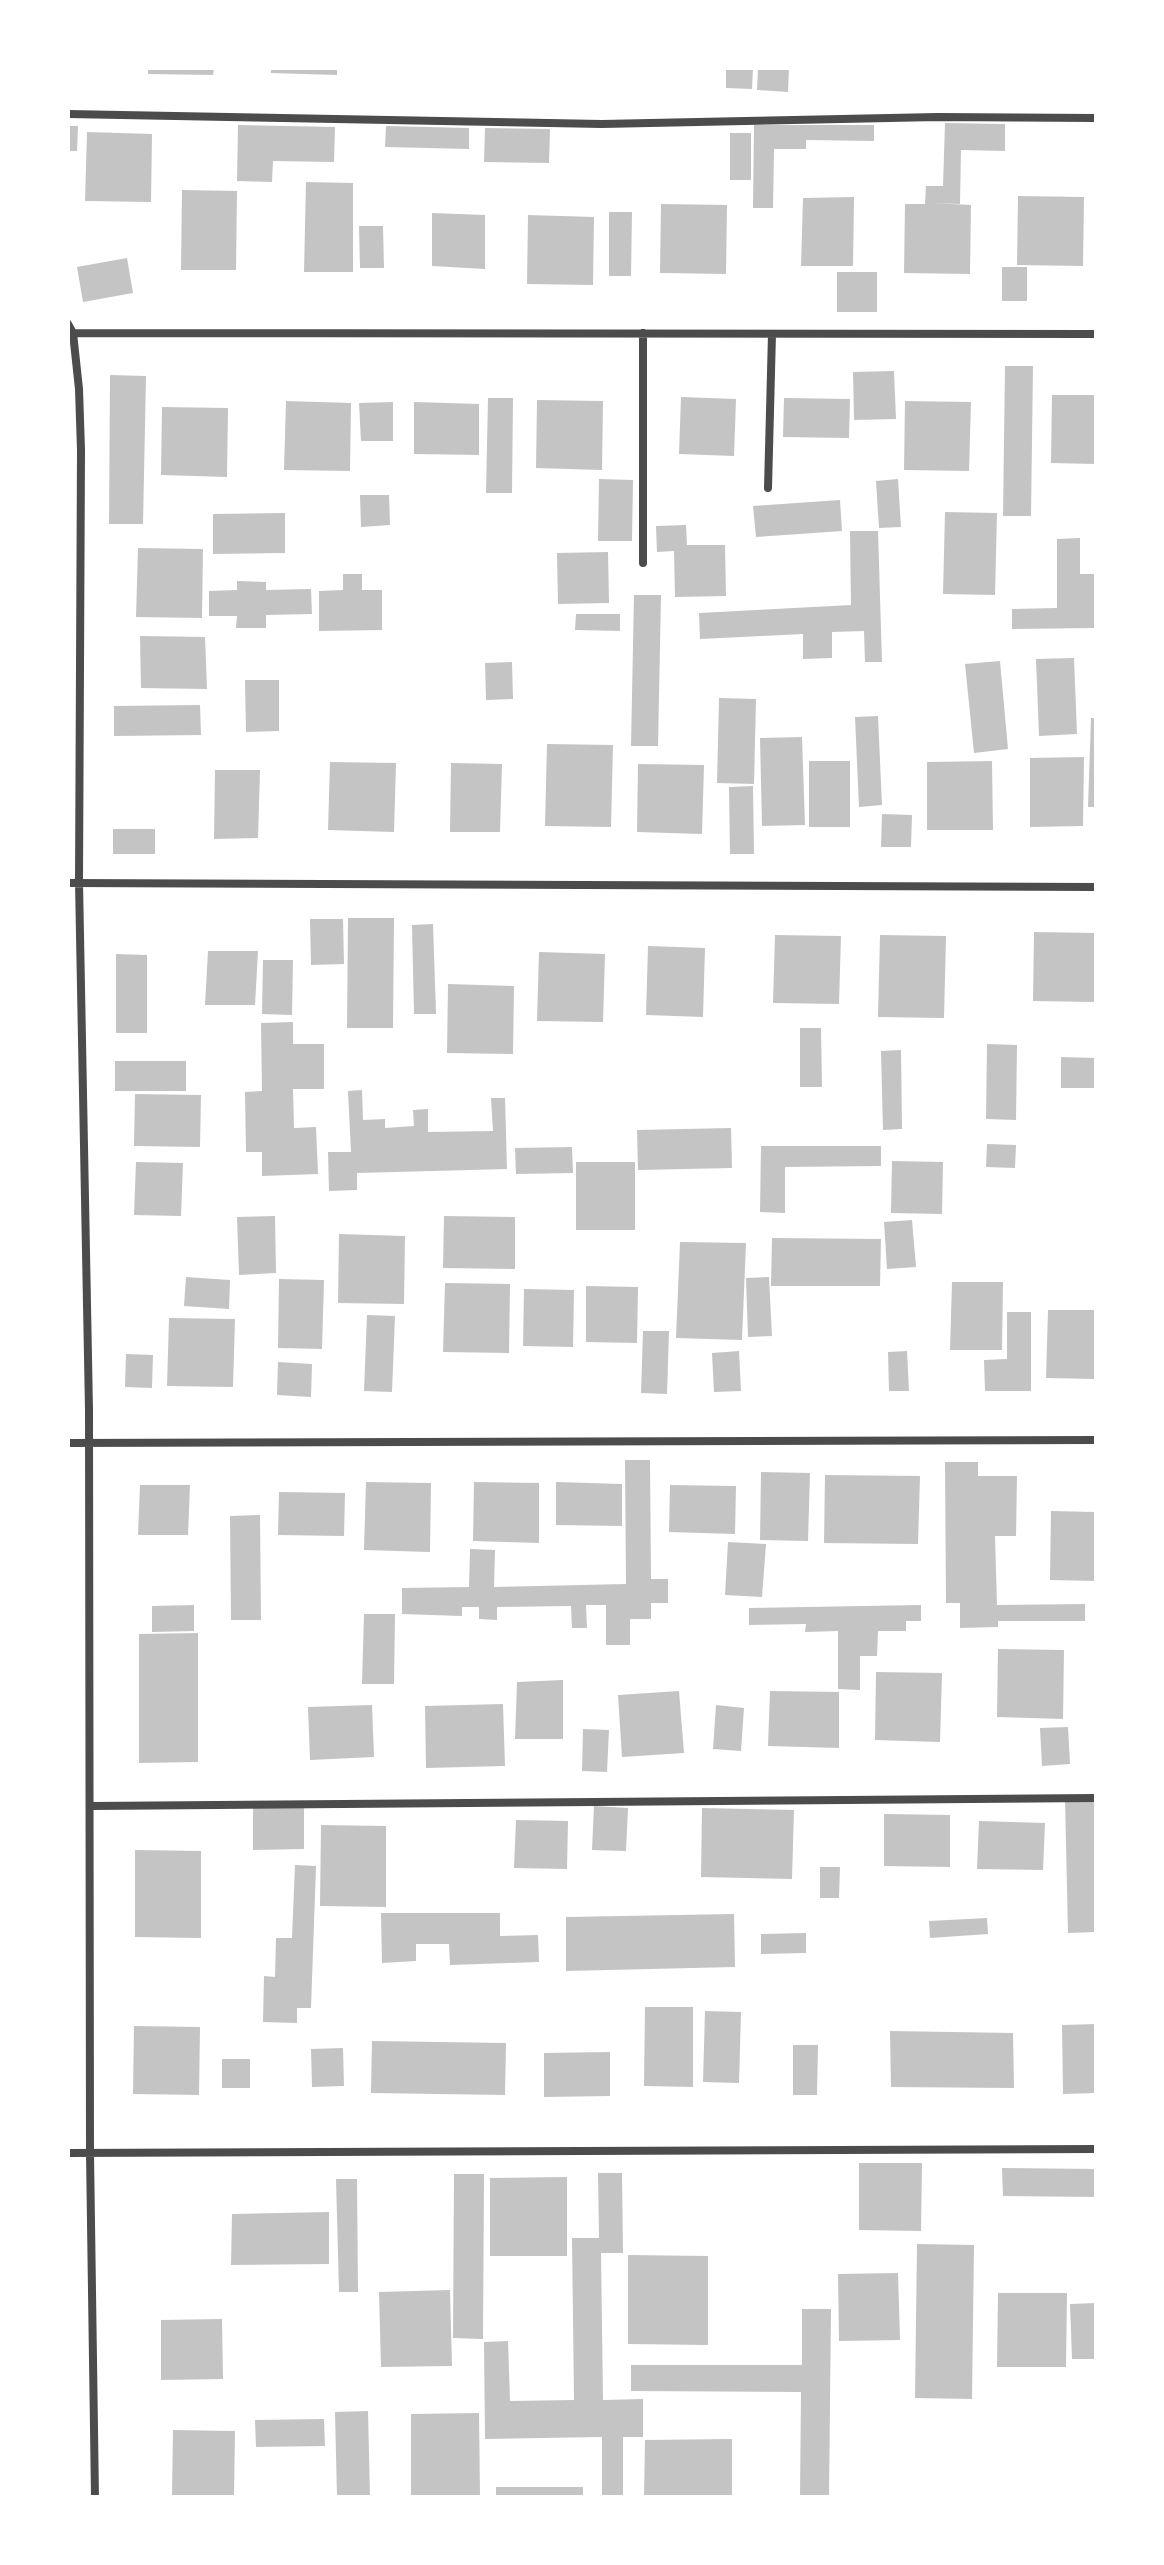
<!DOCTYPE html>
<style>
body{margin:0}
#map{position:relative;width:1164px;height:2565px;overflow:hidden;background:#fff;font-family:"Nunito Sans",sans-serif}
canvas{display:block}
.frame{position:absolute;inset:0;border:70px solid #fff;pointer-events:none}
</style>
<div id="map">
<canvas width="1164" height="2565"></canvas>
<div class="frame"></div>
</div>
<script>
const c = document.querySelector('canvas').getContext('2d');
c.lineJoin = 'round';
function fill(path, color) {
  c.fillStyle = color;
  c.fill(path, 'evenodd');
}
function poly(rows) {
  const path = new Path2D();
  for (const r of rows) {
    path.moveTo(r[0], r[1]);
    for (let i = 2; i < r.length; i += 2) path.lineTo(r[i], r[i + 1]);
  }
  return path;
}
function stroke(path, color, width, dash) {
  c.strokeStyle = color;
  c.lineWidth = width;
  c.lineCap = dash ? 'butt' : 'round';
  c.setLineDash(dash || []);
  c.stroke(path);
}
const building = poly([
 [148,68,214,68,213,75,148,74],
 [271,68,337,68,337,75,271,73],
 [726,68,753,68,752,89,726,88],
 [758,68,789,68,788,92,757,90],
 [945,123,1005,124,1005,151,961,150,960,204,932,203,971,205,970,274,904,273,905,204,925,204,926,186,943,186],
 [238,125,335,127,334,162,273,161,272,182,237,181],
 [754,125,874,125,874,141,806,140,806,149,774,149,773,208,753,208],
 [68,126,78,126,77,151,68,151],
 [386,126,469,128,469,149,385,147],
 [485,128,550,129,549,163,484,162],
 [87,132,152,134,151,202,85,201],
 [730,133,751,133,751,180,730,180],
 [306,182,353,183,353,272,304,272],
 [182,190,237,191,236,270,181,270],
 [1018,196,1084,197,1083,266,1017,265],
 [854,197,853,266,801,266,803,198],
 [661,204,727,205,726,274,660,273],
 [609,212,632,212,631,276,609,276],
 [432,213,485,215,485,269,432,266],
 [528,215,594,217,593,285,527,284],
 [359,226,383,226,384,268,360,268],
 [127,258,133,293,83,302,77,267],
 [1002,267,1027,267,1027,301,1002,301],
 [837,272,877,272,877,312,837,312],
 [1005,366,1033,366,1031,516,1003,516],
 [894,371,896,419,854,420,853,372],
 [110,375,146,376,143,524,109,524],
 [1052,395,1096,395,1096,464,1051,463],
 [681,397,736,399,734,456,679,454],
 [488,398,513,398,512,493,486,493],
 [784,398,850,399,849,438,783,437],
 [537,400,603,401,602,470,536,468],
 [286,401,351,403,350,471,284,470],
 [905,401,971,402,969,471,904,470],
 [393,402,393,441,361,441,359,403],
 [414,402,479,404,479,455,414,454],
 [162,407,228,408,227,477,161,475],
 [599,479,633,480,632,541,598,541],
 [898,479,901,527,879,528,876,481],
 [360,495,389,495,390,525,361,527],
 [840,500,842,531,756,537,753,506],
 [945,512,997,513,995,595,943,594],
 [285,513,285,553,213,554,213,514],
 [686,525,687,545,725,545,726,596,675,597,674,551,657,552,656,526],
 [850,531,878,531,882,662,865,662,864,631,832,632,832,658,803,659,803,634,700,639,699,613,851,605],
 [1080,538,1080,574,1096,574,1096,628,1012,629,1012,609,1057,608,1057,539],
 [138,548,203,549,202,618,136,617],
 [608,552,609,603,558,604,557,553],
 [343,574,362,574,362,590,382,590,382,630,319,631,319,591,343,590],
 [237,581,266,582,266,590,311,589,312,614,266,615,266,628,236,628,237,616,209,616,209,591,237,590],
 [634,595,661,595,658,746,631,746],
 [576,614,620,614,620,631,575,630],
 [140,636,205,637,207,689,141,688],
 [1074,658,1077,734,1039,736,1036,659],
 [1000,661,1008,749,974,753,965,664],
 [512,662,513,699,486,700,485,663],
 [245,680,279,680,279,731,246,732],
 [719,698,756,699,754,784,717,783],
 [200,705,201,735,114,736,114,706],
 [878,716,882,805,859,807,855,717],
 [1091,718,1096,718,1096,807,1088,807],
 [802,737,805,825,762,826,760,738],
 [547,744,613,745,611,827,545,826],
 [1084,757,1083,826,1030,827,1030,758],
 [809,761,850,761,850,827,809,827],
 [992,761,993,830,927,830,927,762],
 [330,762,396,763,394,832,328,830],
 [451,763,502,764,500,832,450,832],
 [638,764,704,765,702,834,637,832],
 [215,770,260,770,258,838,214,839],
 [753,786,754,854,730,854,729,787],
 [882,814,912,815,911,847,881,847],
 [113,829,155,829,155,854,113,854],
 [348,918,394,918,393,1028,347,1028],
 [310,919,343,919,344,964,311,965],
 [433,924,436,1014,414,1014,412,925],
 [1034,932,1096,933,1096,1002,1033,1001],
 [775,935,841,936,839,1004,773,1003],
 [880,935,946,936,944,1018,878,1017],
 [648,946,705,948,703,1017,646,1015],
 [208,951,258,951,255,1005,205,1005],
 [539,952,605,954,603,1022,537,1021],
 [116,954,147,955,147,1033,116,1033],
 [263,960,293,960,292,1015,262,1014],
 [448,984,514,986,513,1054,447,1053],
 [293,1022,293,1044,324,1044,324,1089,293,1089,294,1128,316,1127,318,1174,262,1176,262,1152,246,1152,245,1092,262,1091,261,1023],
 [800,1028,821,1028,822,1087,800,1087],
 [987,1044,1017,1045,1016,1120,986,1119],
 [901,1050,902,1129,883,1130,881,1051],
 [1061,1057,1096,1058,1096,1088,1061,1088],
 [115,1061,186,1061,186,1091,115,1091],
 [362,1090,363,1120,385,1119,385,1128,414,1126,413,1110,428,1109,428,1132,493,1131,491,1098,505,1098,507,1169,357,1173,357,1190,329,1191,328,1152,351,1152,348,1091],
 [135,1094,201,1095,200,1147,134,1146],
 [731,1128,732,1168,638,1170,637,1130],
 [987,1144,1016,1145,1015,1168,986,1167],
 [761,1146,881,1146,881,1166,785,1167,785,1213,760,1212],
 [572,1147,573,1173,516,1174,515,1148],
 [892,1161,943,1162,942,1214,891,1213],
 [136,1162,183,1163,181,1216,134,1215],
 [576,1162,635,1162,635,1230,576,1230],
 [275,1216,276,1273,239,1275,237,1217],
 [444,1216,515,1217,515,1269,443,1268],
 [912,1220,916,1267,887,1269,884,1222],
 [339,1234,405,1236,404,1304,338,1303],
 [772,1238,881,1239,880,1286,771,1286],
 [680,1242,746,1243,742,1340,676,1338],
 [186,1277,230,1280,229,1309,184,1306],
 [769,1277,772,1336,748,1337,746,1278],
 [279,1279,324,1280,322,1349,278,1348],
 [952,1282,1003,1282,1002,1350,950,1350],
 [445,1283,510,1284,509,1353,443,1352],
 [586,1286,638,1287,637,1343,586,1342],
 [524,1289,574,1290,573,1347,523,1346],
 [1048,1310,1096,1310,1096,1379,1046,1378],
 [1007,1312,1031,1312,1031,1391,985,1391,984,1360,1007,1359],
 [367,1315,395,1316,392,1392,364,1391],
 [169,1318,235,1319,233,1387,167,1386],
 [643,1331,669,1331,667,1394,641,1393],
 [739,1351,741,1391,714,1392,712,1353],
 [907,1351,909,1391,889,1391,888,1352],
 [126,1354,153,1355,152,1388,125,1387],
 [278,1362,312,1364,311,1397,277,1395],
 [625,1460,650,1460,651,1579,668,1579,668,1603,651,1603,651,1619,630,1619,630,1645,606,1645,606,1605,586,1605,587,1628,572,1628,571,1606,497,1607,497,1620,479,1619,479,1607,462,1607,462,1616,402,1614,402,1588,469,1587,470,1549,495,1550,494,1587,626,1584],
 [945,1462,978,1462,978,1476,1017,1476,1016,1536,995,1536,997,1605,1085,1604,1085,1621,998,1621,998,1627,960,1628,960,1603,946,1603],
 [761,1472,810,1473,808,1541,760,1540],
 [825,1475,920,1476,918,1544,824,1543],
 [366,1482,431,1483,430,1552,364,1550],
 [474,1482,539,1483,539,1543,473,1541],
 [556,1482,622,1484,622,1526,556,1525],
 [140,1485,190,1485,188,1535,138,1535],
 [670,1485,736,1486,735,1534,669,1532],
 [279,1492,345,1493,344,1536,278,1535],
 [1051,1511,1096,1512,1096,1581,1050,1580],
 [260,1515,261,1620,231,1620,230,1516],
 [728,1542,766,1544,762,1597,725,1595],
 [194,1605,194,1631,152,1632,152,1606],
 [921,1605,921,1621,906,1621,906,1631,878,1631,877,1656,860,1656,860,1690,838,1689,838,1631,805,1632,806,1624,749,1625,749,1608],
 [364,1614,395,1614,394,1684,362,1684],
 [198,1633,198,1762,139,1763,139,1634],
 [998,1649,1064,1650,1063,1719,997,1717],
 [876,1672,942,1673,940,1742,875,1740],
 [563,1680,563,1739,515,1739,517,1682],
 [679,1691,684,1753,622,1757,618,1695],
 [770,1691,839,1692,839,1748,768,1746],
 [503,1704,505,1766,426,1768,425,1706],
 [372,1705,374,1757,310,1760,308,1707],
 [716,1705,744,1708,741,1751,713,1749],
 [1068,1727,1070,1764,1042,1766,1040,1728],
 [583,1729,609,1730,607,1772,582,1771],
 [1095,1798,1096,1932,1068,1933,1065,1799],
 [304,1805,304,1849,253,1850,253,1806],
 [594,1806,628,1808,626,1851,592,1850],
 [702,1808,794,1810,792,1879,701,1877],
 [884,1814,950,1815,950,1867,884,1866],
 [516,1820,568,1821,567,1869,514,1868],
 [979,1821,1045,1823,1043,1870,977,1869],
 [321,1825,386,1826,386,1907,320,1906],
 [135,1850,201,1851,201,1938,135,1937],
 [295,1865,316,1866,311,2008,297,2008,297,2023,263,2022,264,1976,275,1977,276,1938,292,1938],
 [820,1867,840,1867,839,1898,820,1898],
 [381,1913,500,1913,500,1936,538,1935,539,1962,450,1965,449,1944,416,1944,416,1961,382,1963],
 [734,1914,735,1967,566,1971,566,1917],
 [987,1918,988,1934,930,1938,929,1921],
 [806,1933,806,1953,761,1954,761,1934],
 [645,2007,693,2007,693,2087,644,2086],
 [705,2011,741,2012,739,2083,703,2082],
 [1096,2024,1096,2093,1063,2094,1062,2025],
 [134,2026,200,2027,199,2095,133,2094],
 [890,2031,1013,2033,1014,2088,891,2087],
 [372,2041,506,2043,505,2095,371,2093],
 [793,2045,818,2045,817,2095,793,2095],
 [343,2048,344,2086,312,2087,311,2049],
 [610,2052,610,2096,544,2097,544,2053],
 [222,2059,250,2059,250,2088,222,2088],
 [859,2163,922,2163,921,2231,859,2230],
 [1002,2168,1096,2169,1096,2197,1003,2196],
 [598,2173,622,2173,623,2253,601,2253,603,2400,643,2399,643,2437,623,2437,623,2497,602,2497,602,2437,485,2439,484,2342,508,2341,510,2401,574,2400,572,2238,599,2238],
 [454,2174,484,2174,483,2339,453,2338],
 [567,2177,567,2256,490,2256,490,2178],
 [336,2179,357,2179,358,2292,339,2292],
 [329,2212,329,2264,231,2265,232,2214],
 [917,2244,974,2245,972,2399,915,2398],
 [628,2255,708,2256,708,2345,628,2344],
 [898,2273,900,2340,839,2341,838,2274],
 [450,2290,452,2366,381,2367,379,2292],
 [998,2293,1067,2293,1066,2367,997,2367],
 [1096,2303,1096,2359,1072,2359,1070,2304],
 [802,2309,831,2309,829,2497,800,2497,801,2392,631,2391,631,2365,802,2365],
 [222,2319,223,2379,161,2380,161,2320],
 [368,2411,370,2497,337,2497,335,2412],
 [479,2413,480,2497,411,2497,411,2414],
 [324,2419,325,2446,256,2447,255,2420],
 [173,2430,235,2431,234,2496,172,2495],
 [732,2439,732,2497,644,2497,645,2440],
 [496,2487,583,2487,583,2497,496,2497]
]);
const minor = poly([
 [68,114,602,124,937,117,1096,118],
 [68,324,73,333,79,389,81,450,79,882,89,1410,90,2154,95,2497],
 [73,333,1096,334],
 [768,488,772,334],
 [643,563,643,333],
 [68,883,1096,887],
 [68,1443,1096,1440],
 [91,1806,1096,1798],
 [68,2153,1096,2149]
]);
fill(building, '#c4c4c4');
stroke(minor, '#4c4c4c', 8);
</script>
